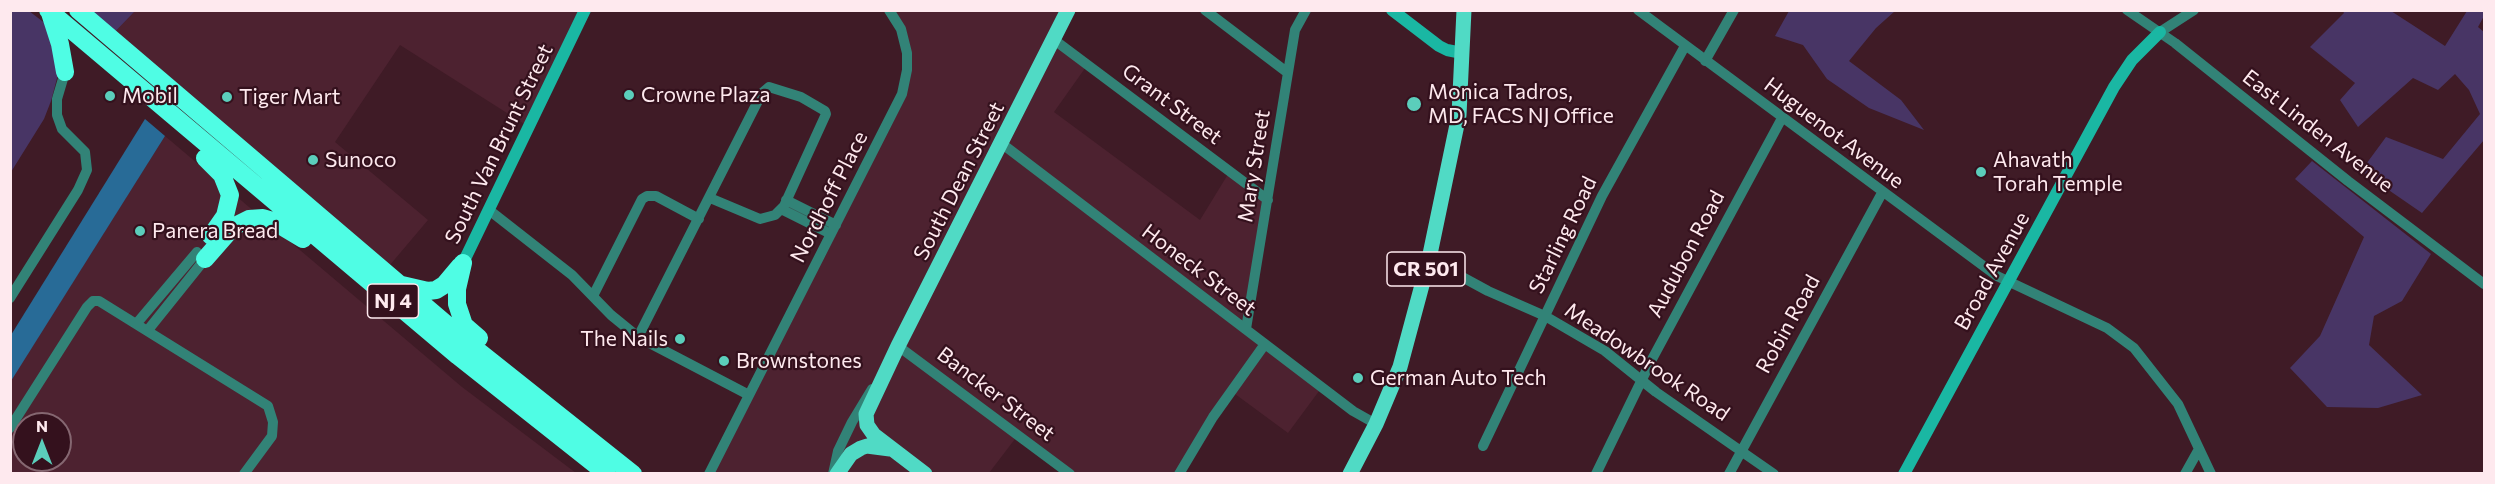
<!DOCTYPE html>
<style>
body{margin:0}
#map{position:relative;width:2495px;height:484px;overflow:hidden;background:#3f1b26;font-family:Commissioner,sans-serif}
canvas{display:block}
.frame{position:absolute;inset:0;border:12px solid #fee9ee;pointer-events:none}
.north{position:absolute;left:12px;top:412px;width:60px;height:60px;box-sizing:border-box;background:#34111d;border:2px solid #856771;border-radius:50%;rotate:0deg;font-size:16px;font-weight:700;line-height:24px;text-align:center;color:#fee9ee}
.north::after{content:'';display:block;margin:auto;width:21px;height:27px;background:#5bcebb;clip-path:polygon(50% 0,100% 100%,50% 72%,0 100%)}
</style>
<div id="map">
<canvas width="2495" height="484"></canvas>
<div class="frame"></div>
<div class="north">N</div>
</div>
<script>
const c = document.querySelector('canvas').getContext('2d');
c.lineJoin = 'round';
function fill(path, color) {
  c.fillStyle = color;
  c.fill(path, 'evenodd');
}
function poly(rows) {
  const path = new Path2D();
  for (const r of rows) {
    path.moveTo(r[0], r[1]);
    for (let i = 2; i < r.length; i += 2) path.lineTo(r[i], r[i + 1]);
  }
  return path;
}
function stroke(path, color, width, dash) {
  c.strokeStyle = color;
  c.lineWidth = width;
  c.lineCap = dash ? 'butt' : 'round';
  c.setLineDash(dash || []);
  c.stroke(path);
}
function write(font, color, halo, rows, align = 'center') {
  c.font = font + ' Commissioner,sans-serif';
  c.lineWidth = 4.5;
  c.setLineDash([]);
  c.textBaseline = 'middle';
  c.strokeStyle = halo;
  c.fillStyle = color;
  for (const [text, x, y, turn = 0] of rows) {
    c.save();
    c.translate(x, y);
    c.rotate((+turn || 0) * Math.PI / 180);
    c.textAlign = isNaN(turn) ? turn : align;
    if (halo) c.strokeText(text, 0, 0);
    c.fillText(text, 0, 0);
    c.restore();
  }
}
const built = poly([
 [135,11,585,11,529,127,400,45,335,142,428,220,384,272,110,37],
 [889,11,1068,11,1054,39,1088,64,1054,112,1200,220,1230,171,1268,200,1246,329,1322,387,1288,433,1231,391,1179,473,1070,473,1018,435,989,473,709,474,898,102,908,62],
 [165,136,462,387,576,473,11,473,10,381],
 [24,424,60,424,60,460,24,460]
]);
const green = poly([
 [11,11,29,11,46,24,61,63,51,101,44,119,11,172],
 [78,11,135,11,110,37],
 [1789,11,1895,11,1876,28,1849,61,1901,100,1924,130,1869,108,1827,79,1803,45,1775,36],
 [2343,11,2391,11,2445,46,2467,11,2484,11,2484,16,2478,27,2484,32,2484,140,2422,213,2361,171,2386,137,2443,159,2480,114,2469,90,2455,74,2438,90,2413,78,2358,127,2340,100,2355,83,2310,47,2344,13],
 [2312,161,2431,254,2402,301,2374,316,2369,345,2422,395,2378,408,2327,407,2290,368,2320,336,2364,237,2295,179]
]);
const water = poly([
 [145,119,165,136,11,381,11,335]
]);
const street = poly([
 [1205,10,1288,73],
 [1638,10,1997,276,2107,328,2134,348,2178,404,2211,474],
 [2127,10,2175,43,2348,181,2484,284],
 [2160,32,2194,10],
 [1053,39,1268,200],
 [1705,61,1734,10],
 [1001,143,1353,411,1376,424],
 [786,200,836,225],
 [781,209,831,234],
 [489,210,572,275,611,315,638,337,749,395],
 [1429,259,1488,291,1545,316,1605,351,1656,392,1774,474],
 [593,296,642,199,647,196,656,196,699,219],
 [10,298,78,190,87,170,85,152,62,129,57,115,57,99,65,72],
 [137,323,197,252],
 [1246,329,1295,30,1306,10],
 [148,330,205,259],
 [638,337,762,93,769,87,801,97,825,111,826,114,784,206,775,215,760,219,710,198],
 [898,346,1070,474],
 [10,428,87,307,93,301,99,301,268,406,273,422,272,436,244,474],
 [1483,446,1602,196,1685,46],
 [709,474,902,94,907,70,907,53,901,29,889,10],
 [833,474,838,451,852,422,872,389],
 [1179,474,1213,417,1265,344],
 [1596,474,1650,363,1782,118],
 [1729,474,1882,193],
 [2185,474,2199,449]
]);
const secondary = poly([
 [1392,10,1439,46,1447,50,1462,53],
 [463,263,585,10],
 [1904,474,2114,87,2132,60,2160,32]
]);
const primary = poly([
 [837,474,851,454,861,448,867,446,890,449],
 [925,474,874,435,867,425,866,414,898,346,1068,10],
 [1350,474,1376,424,1400,367,1429,259,1459,115,1464,10]
]);
const highway = poly([
 [48,10,458,356,607,474],
 [78,10,472,346,633,474],
 [50,13,60,44,65,72],
 [205,158,222,175,230,195,225,216,211,236],
 [205,259,233,227,249,219,263,218,273,221,303,239],
 [463,263,457,289,457,304,464,325,479,338],
 [402,285,428,291,436,290,444,285,460,266]
]);
const markers = [
 [629,95,6,"#5bcebb"],
 [110,96,6,"#5bcebb"],
 [227,97,6,"#5bcebb"],
 [1414,104,8,"#5bcebb"],
 [313,160,6,"#5bcebb"],
 [1981,172,6,"#5bcebb"],
 [140,231,6,"#5bcebb"],
 [680,339,6,"#5bcebb"],
 [724,361,6,"#5bcebb"],
 [1358,378,6,"#5bcebb"]
];
const shields = [
 [1426,269,78],
 [393,301,51]
];
const shieldNames = [
 ["CR 501",1426,269],
 ["NJ 4",393,301]
];
const poiNames = [
 ["Monica Tadros,",1428,92],
 ["MD, FACS NJ Office",1428,116],
 ["Crowne Plaza",641,95],
 ["Mobil",122,96],
 ["Tiger Mart",239,97],
 ["Sunoco",325,160],
 ["Ahavath",1993,160],
 ["Torah Temple",1993,184],
 ["Panera Bread",152,231],
 ["The Nails",668,339,"right"],
 ["Brownstones",736,361],
 ["German Auto Tech",1370,378]
];
const streetNames = [
 ["Grant Street",1172,104,37],
 ["East Linden Avenue",2318,131,38],
 ["Huguenot Avenue",1834,133,37],
 ["South Van Brunt Street",499,144,-64],
 ["Mary Street",1254,166,-81],
 ["South Dean Street",959,181,-63],
 ["Nordhoff Place",829,197,-63],
 ["Starling Road",1563,235,-64],
 ["Audubon Road",1686,254,-62],
 ["Honeck Street",1199,270,37],
 ["Broad Avenue",1992,271,-61],
 ["Robin Road",1788,324,-61],
 ["Meadowbrook Road",1647,362,34],
 ["Bancker Street",996,394,37]
];
fill(built, '#4d2230');
fill(green, '#483565');
fill(water, '#286b97');
stroke(street, '#328377', 10);
stroke(secondary, '#1ab7a3', 12);
stroke(primary, '#50dac5', 15);
stroke(highway, '#4ffde4', 18);
for (const [x, y, r, color] of markers) {
  const dot = new Path2D();
  dot.arc(x, y, r, 0, 2 * Math.PI);
  c.fillStyle = color;
  c.fill(dot);
  stroke(dot, '#34111d', 2);
}
for (const [x, y, w] of shields) {
  const box = new Path2D();
  box.roundRect(x - w / 2, y - 17, w, 34, 4.5);
  c.fillStyle = '#34111d';
  c.fill(box);
  stroke(box, '#fee9ee', 1.5);
}
write('bold 20px', '#fee9ee', null, shieldNames);
write('21px', '#fee9ee', '#34111d', poiNames, 'left');
write('21px', '#fee9ee', '#34111d', streetNames);
</script>
